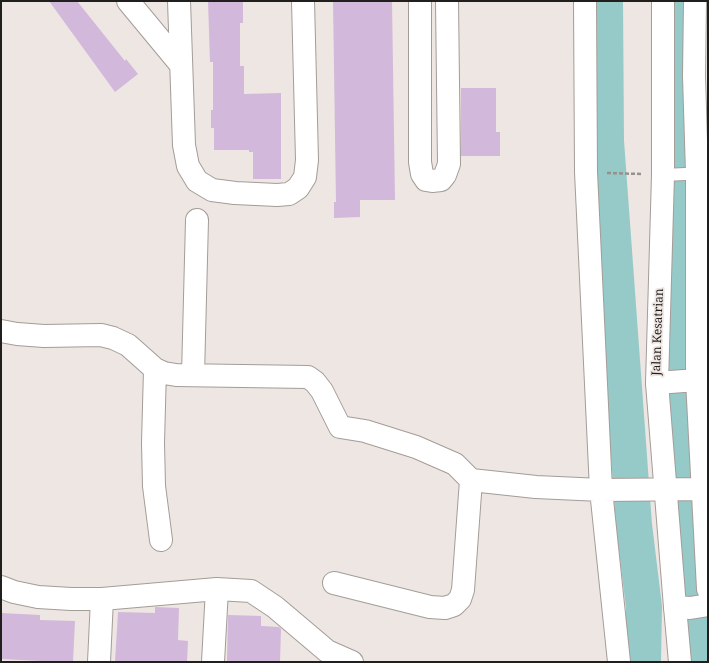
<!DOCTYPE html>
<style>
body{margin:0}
#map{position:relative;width:709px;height:663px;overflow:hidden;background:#eee6e2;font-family:"Noto Serif",serif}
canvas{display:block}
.frame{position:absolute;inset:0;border:2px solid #211f1d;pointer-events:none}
</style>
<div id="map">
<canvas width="709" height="663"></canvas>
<div class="frame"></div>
</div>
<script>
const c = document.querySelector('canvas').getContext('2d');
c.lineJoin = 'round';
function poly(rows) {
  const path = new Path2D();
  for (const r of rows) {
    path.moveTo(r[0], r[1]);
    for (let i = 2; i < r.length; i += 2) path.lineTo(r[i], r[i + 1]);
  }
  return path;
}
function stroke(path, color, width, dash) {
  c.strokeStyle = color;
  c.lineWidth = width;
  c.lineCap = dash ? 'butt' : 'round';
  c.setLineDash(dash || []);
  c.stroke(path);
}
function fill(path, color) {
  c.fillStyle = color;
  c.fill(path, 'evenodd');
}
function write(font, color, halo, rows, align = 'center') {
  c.font = font + ' "Noto Serif",serif';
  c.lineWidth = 3.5;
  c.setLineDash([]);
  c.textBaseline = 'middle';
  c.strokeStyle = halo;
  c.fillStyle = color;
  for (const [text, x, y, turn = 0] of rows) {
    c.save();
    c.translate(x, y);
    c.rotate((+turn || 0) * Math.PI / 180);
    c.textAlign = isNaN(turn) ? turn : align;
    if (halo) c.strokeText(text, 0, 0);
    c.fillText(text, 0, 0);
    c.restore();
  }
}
const river = poly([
 [605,1,606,141,634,525,644,607,643,662],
 [680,1,684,167,685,462],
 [690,512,701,662]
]);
const building = poly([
 [49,1,77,1,125,61,126,59,138,74,115,92],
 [208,1,243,1,243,23,240,23,240,66,244,66,244,94,281,93,281,179,253,179,253,152,249,152,249,150,214,150,214,128,211,128,211,110,213,110,213,62,210,62],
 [333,1,392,1,395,200,360,200,360,217,334,218,334,202,336,202],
 [461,88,496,88,496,132,500,132,500,156,461,156],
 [155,607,179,608,178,640,188,641,187,662,115,662,118,612,155,613],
 [1,613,40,615,40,620,75,621,73,662,41,662,41,661,1,659],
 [228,615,261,616,261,626,279,627,281,629,280,662,227,662]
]);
const path = poly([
 [607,173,642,174]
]);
const service = poly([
 [663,175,708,173]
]);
const minor = poly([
 [128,1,181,65],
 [179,1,184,145,188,166,197,181,212,190,235,193,277,195,289,194,298,188,305,177,307,160,303,1],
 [420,1,420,162,422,174,426,180,432,181,441,180,445,175,449,164,447,1],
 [585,1,586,172,601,490,619,662],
 [695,1,694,76,697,173,697,380,708,589],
 [1,331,17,334,44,336,101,335,113,338,128,345,155,369,164,373,176,375,308,377,315,382,322,391,340,427,365,431,416,447,455,464,471,480,536,487,601,490,708,489],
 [155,369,153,443,154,486,161,540],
 [193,375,197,220],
 [657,383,697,380],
 [334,583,430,607,445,608,454,605,460,599,463,590,471,480],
 [1,587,14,592,38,597,71,599,102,599,217,589,251,591,275,607,327,651,352,662],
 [675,607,690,608,708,605],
 [99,662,102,599],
 [213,662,217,589]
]);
const tertiary = poly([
 [663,1,663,175,657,383,675,607,680,662]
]);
const streetNames = [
 ["Jalan Kesatrian",658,332,-88]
];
stroke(river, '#96cac9', 36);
fill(building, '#d2b8da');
stroke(service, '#a49c98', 14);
stroke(minor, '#a49c98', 24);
stroke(tertiary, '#a49c98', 24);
stroke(path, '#96918e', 2.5, [4, 2]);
stroke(service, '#fff', 12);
stroke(minor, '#fff', 22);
stroke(tertiary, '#fff', 22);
write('12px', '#211f1d', '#eee6e2', streetNames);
</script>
